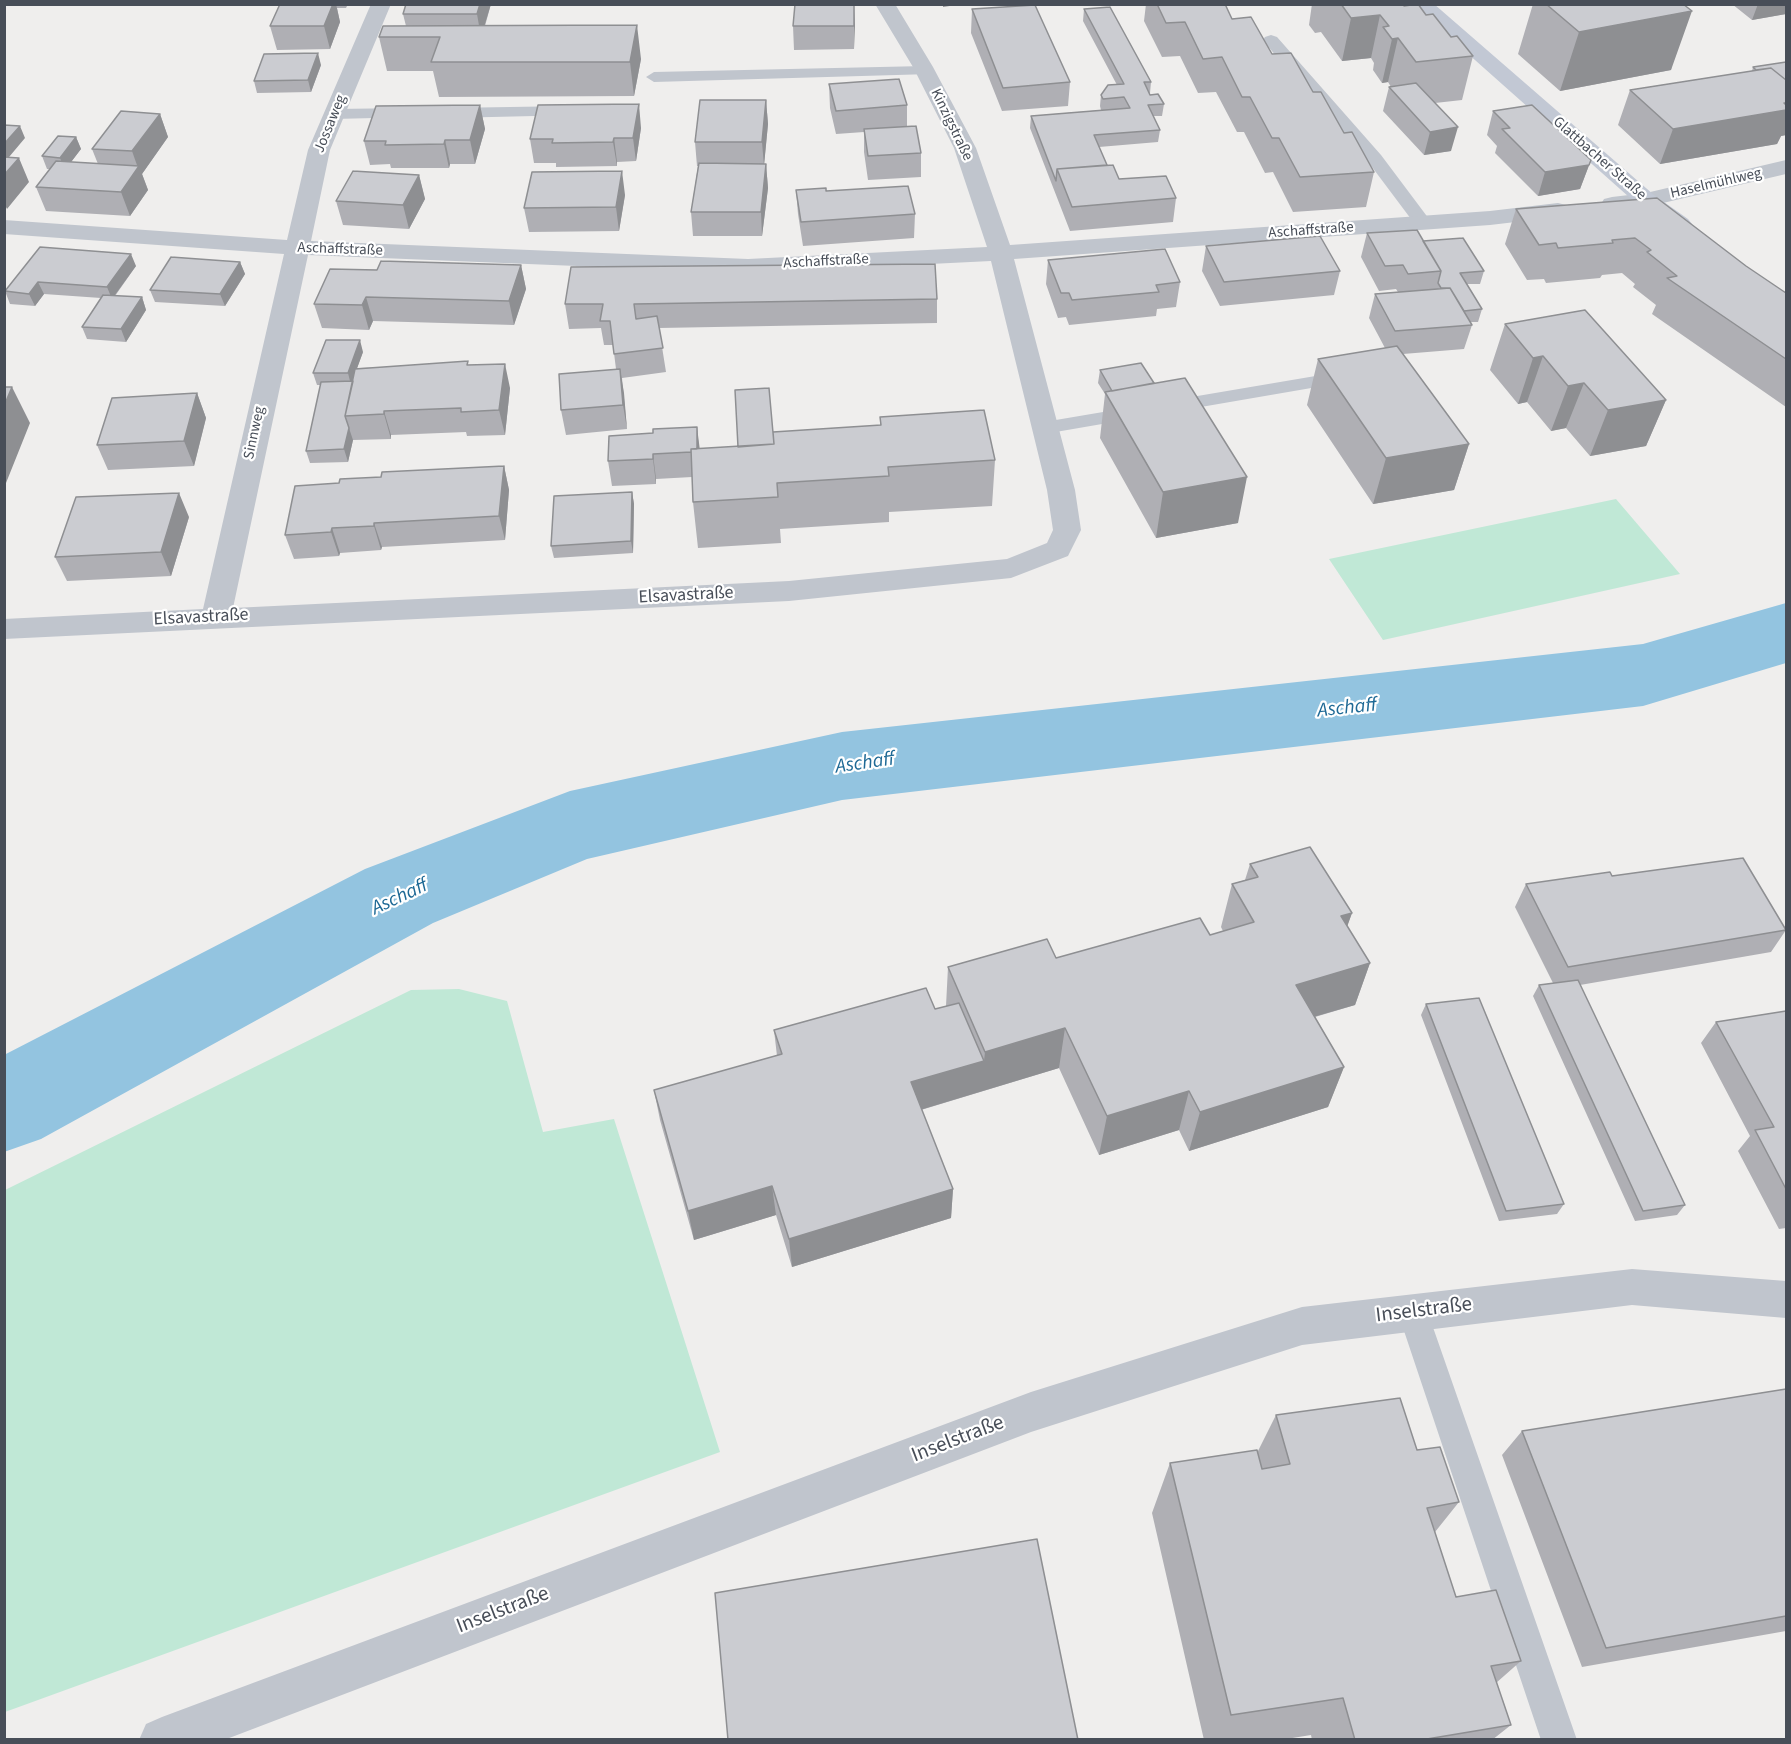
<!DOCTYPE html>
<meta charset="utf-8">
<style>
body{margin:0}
#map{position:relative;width:1791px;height:1744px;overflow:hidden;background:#efeeed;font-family:"Source Sans 3",sans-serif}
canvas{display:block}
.frame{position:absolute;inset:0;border:6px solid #484e58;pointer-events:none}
</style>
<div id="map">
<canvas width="1791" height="1744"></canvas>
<div class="frame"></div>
</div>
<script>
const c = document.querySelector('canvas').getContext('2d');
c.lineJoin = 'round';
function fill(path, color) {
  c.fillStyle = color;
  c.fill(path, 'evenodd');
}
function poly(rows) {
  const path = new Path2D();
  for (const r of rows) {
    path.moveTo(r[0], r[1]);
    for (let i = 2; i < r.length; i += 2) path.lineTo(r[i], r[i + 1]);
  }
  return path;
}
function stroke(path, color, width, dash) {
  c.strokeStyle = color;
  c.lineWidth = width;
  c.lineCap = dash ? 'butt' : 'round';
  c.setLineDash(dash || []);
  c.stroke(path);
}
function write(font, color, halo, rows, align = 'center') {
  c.font = font + ' "Source Sans 3",sans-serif';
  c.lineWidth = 4.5;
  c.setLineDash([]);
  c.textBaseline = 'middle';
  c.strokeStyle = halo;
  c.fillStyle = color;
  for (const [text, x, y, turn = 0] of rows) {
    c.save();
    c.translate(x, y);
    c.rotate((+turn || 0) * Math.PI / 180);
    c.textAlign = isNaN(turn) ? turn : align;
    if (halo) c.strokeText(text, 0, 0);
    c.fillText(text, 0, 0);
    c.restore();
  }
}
const green = poly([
 [1616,499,1680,574,1383,640,1329,559],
 [459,989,507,1001,543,1132,614,1119,720,1452,5,1712,5,1190,411,990]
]);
const river = poly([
 [1786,603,1786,663,1643,706,842,800,587,859,433,923,41,1139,4,1152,4,1055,365,869,570,791,842,732,1643,644,1786,603]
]);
const lane = poly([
 [1271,35,1277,37,1381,155,1432,223,1429,227,1417,227,1369,163,1265,43,1263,40,1265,37,1271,35],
 [925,66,931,68,933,71,931,74,654,82,646,77,654,72,925,66],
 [571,106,577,107,579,111,577,115,449,118,441,113,449,108,571,106],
 [409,108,417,113,415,117,334,119,326,114,334,109,409,108],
 [1345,371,1352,373,1355,377,1352,381,1044,434,1037,433,1034,428,1037,423,1044,422,1345,371],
 [1413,1298,1424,1303,1428,1313,1577,1740,1541,1740,1398,1313,1402,1303,1413,1298]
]);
const street = poly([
 [371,4,391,4,330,150,311,241,748,259,987,247,954,148,913,67,875,4,895,4,933,67,976,148,1010,245,1490,211,1558,203,1566,205,1570,210,1566,215,1558,217,1490,225,1014,259,1075,490,1081,530,1068,556,1011,578,789,601,4,639,4,619,203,609,284,254,4,234,4,220,287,240,308,150,371,4],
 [308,255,748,273,991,261,1047,490,1053,530,1047,543,1007,559,789,581,233,608,308,255],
 [1786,160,1786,174,1646,207,1612,211,1604,209,1601,204,1604,199,1612,197,1646,193,1786,160],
 [1632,1269,1786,1281,1786,1318,1632,1305,1302,1345,1031,1432,224,1740,139,1740,146,1724,162,1717,1031,1392,1302,1307,1632,1269]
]);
const secondary = poly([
 [1412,4,1434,4,1654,195,1688,219,1692,224,1688,229,1672,229,1638,205,1412,4]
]);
const wall = poly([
 [280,4,348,4,346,8,337,8,340,22,330,49,277,50,270,26],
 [406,4,491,4,485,26,641,59,634,96,439,97,433,71,387,71,379,37,406,26,403,14],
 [854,4,854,49,794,50,793,26],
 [1146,4,1225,4,1232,19,1313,92,1374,172,1366,207,1293,212,1273,172,1265,173,1244,132,1237,132,1216,92,1198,93,1180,56,1162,57,1144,21],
 [1312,4,1403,4,1426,15,1473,56,1462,100,1435,103,1451,151,1424,155,1383,111,1389,87,1391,87,1388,82,1382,83,1373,70,1374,63,1371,58,1342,61,1321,32,1315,33,1309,25],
 [1533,4,1683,4,1671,70,1560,91,1518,54],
 [1732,4,1786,4,1786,14,1752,20],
 [972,9,1070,82,1068,106,1002,111,971,33],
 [1084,9,1151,82,1150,93,1150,95,1164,104,1162,116,1153,116,1160,130,1158,142,1099,147,1107,165,1119,179,1176,198,1173,222,1070,231,1030,128,1031,116,1101,110,1100,106,1101,95,1117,85,1083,21],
 [1786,62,1786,135,1781,136,1777,144,1660,164,1618,125,1630,90,1752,71,1753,67],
 [321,65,311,92,257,93,254,81],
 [829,84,907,105,907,126,921,153,921,177,868,180,864,152,864,132,836,134,830,108],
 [766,100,768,124,764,164,766,164,768,188,762,236,693,236,691,212,698,166,697,166,695,142],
 [480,105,485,129,475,164,450,164,449,168,391,168,390,164,370,165,364,141],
 [1493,111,1591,160,1580,189,1538,196,1495,153,1497,146,1487,135],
 [160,114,168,137,142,174,148,190,130,216,46,211,36,187,50,169,47,169,42,156,76,137,81,149,71,162,98,164,92,149],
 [641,128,636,161,617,162,617,166,556,167,556,163,534,163,530,139],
 [419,175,425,199,409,229,343,225,336,201],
 [796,190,826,191,915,214,914,238,803,246,798,214],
 [625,195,619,231,529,232,524,208],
 [1657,198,1746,266,1786,293,1786,407,1652,314,1656,305,1633,287,1635,284,1622,273,1602,275,1600,278,1546,283,1544,279,1527,280,1505,244,1516,209],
 [1367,233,1423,241,1484,271,1480,284,1467,284,1482,309,1478,322,1470,322,1472,325,1464,349,1403,354,1469,444,1454,490,1373,504,1307,405,1318,359,1385,348,1369,318,1375,294,1398,292,1396,289,1379,291,1361,257],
 [1206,246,1340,271,1334,295,1220,306,1202,271],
 [40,247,136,266,115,296,142,297,146,310,126,342,87,339,82,327,101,298,44,294,35,306,10,304,5,291],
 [1048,260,1180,282,1176,307,1157,309,1156,316,1069,325,1066,317,1058,318,1046,284],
 [240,262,245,274,225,306,155,302,150,290],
 [521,265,526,289,514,325,373,321,369,330,322,328,314,304,377,270],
 [937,299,937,323,659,328,666,372,622,378,627,429,566,435,561,410,616,369,613,345,604,345,601,328,569,329,565,304],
 [1505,324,1666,400,1646,446,1590,456,1566,428,1551,431,1527,402,1518,404,1490,370],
 [363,352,357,368,469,365,510,388,505,435,467,436,466,432,391,435,391,439,353,440,348,462,310,463,306,451,321,385,317,385,313,373],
 [1100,370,1238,523,1156,538,1100,438,1105,394,1098,383],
 [197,393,206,418,194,466,108,470,97,445],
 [880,417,995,460,992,506,889,512,889,522,780,529,781,543,698,548,693,502,692,477,656,479,656,484,612,486,608,461,653,433,697,427,699,449,774,444,880,426],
 [504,466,509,490,505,540,382,547,381,550,340,553,339,556,294,559,285,535,339,483,381,477],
 [632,492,634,504,633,553,554,558,551,546],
 [189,517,171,576,67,581,55,557],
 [1250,864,1352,913,1347,926,1370,963,1355,1005,1315,1017,1344,1067,1328,1107,1189,1151,1179,1130,1099,1155,1059,1068,921,1110,953,1189,951,1218,792,1267,776,1215,694,1240,660,1120,654,1090,777,1056,774,1030,935,1009,946,1006,948,967,1056,958,1210,935,1223,931,1221,927,1232,884,1245,880],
 [1612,876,1786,928,1786,930,1771,952,1580,985,1685,1205,1677,1215,1635,1221,1533,996,1539,985,1553,983,1515,907,1526,884],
 [1426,1004,1564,1204,1557,1214,1499,1221,1421,1015],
 [1786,1011,1786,1228,1779,1229,1738,1151,1750,1136,1701,1043,1716,1022],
 [1786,1389,1786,1631,1582,1667,1502,1455,1522,1431],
 [1276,1415,1417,1450,1459,1502,1435,1532,1456,1597,1521,1661,1496,1683,1511,1725,1492,1740,1312,1740,1311,1735,1280,1740,1204,1740,1152,1513,1170,1463,1257,1453]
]);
const shadedWall = poly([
 [333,4,336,4,340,22,330,49,324,26],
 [480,4,491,4,481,37,477,14],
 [854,4,855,26,854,49],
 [943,4,963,4,943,7],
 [1758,4,1786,4,1786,14,1752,20],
 [1692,11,1671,70,1560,91,1579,32],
 [1380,15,1371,58,1342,61,1351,18],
 [637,25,641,59,634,96,630,62],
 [1398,38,1388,82,1382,83,1392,39],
 [318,53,321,65,311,92,308,80],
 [766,100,768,124,764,166,762,142],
 [1786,103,1786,135,1781,136,1777,144,1660,164,1673,129],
 [639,104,641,128,636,161,633,138],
 [480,105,485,129,475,164,470,140],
 [160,114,168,137,142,174,148,190,130,216,121,192,138,168,132,151],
 [20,126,25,138,4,163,4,144],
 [1458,127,1451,151,1424,155,1430,132],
 [76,137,81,149,65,170,60,158],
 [614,138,617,162,617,166,613,142],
 [445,140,450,164,449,168,444,144],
 [19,158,29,182,7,209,4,203,4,175],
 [1591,160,1580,189,1538,196,1545,172],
 [766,164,768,188,762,236,761,212],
 [622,171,625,195,619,231,616,207],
 [419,175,425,199,409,229,403,205],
 [131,254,136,266,112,299,107,287],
 [240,262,245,274,225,306,220,294],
 [521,265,526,289,514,325,509,301],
 [38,282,44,294,35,306,29,294],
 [142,297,146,310,126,342,121,329],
 [366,297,373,321,369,330,362,305],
 [360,340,363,352,351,385,348,373],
 [1543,356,1527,402,1518,404,1533,358],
 [505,364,510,388,505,435,499,410],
 [620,369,624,393,627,429,623,405],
 [1584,383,1566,428,1551,431,1568,386],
 [12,387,30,423,4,488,4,406],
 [197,393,206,418,194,466,184,441],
 [1666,400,1646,446,1590,456,1608,410],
 [384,411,391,435,391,439,384,414],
 [697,427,700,451,697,452],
 [349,428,353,440,348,462,344,449],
 [1469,444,1454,490,1373,504,1386,458],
 [653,454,656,479,656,484,653,459],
 [504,466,509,490,505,540,499,516],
 [1247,477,1238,523,1156,538,1163,492],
 [632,492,634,504,633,553,631,541],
 [179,493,189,517,171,576,161,552],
 [374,523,382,547,381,550,374,526],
 [332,528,340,553,339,556,331,532],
 [1352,913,1337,955,1341,916],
 [1370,963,1355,1005,1282,1026,1296,985],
 [1065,1028,1059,1068,910,1113,911,1082,984,1061,985,1052],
 [1344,1067,1328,1107,1189,1151,1200,1112],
 [1189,1091,1179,1130,1099,1155,1107,1116],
 [772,1186,776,1215,694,1240,688,1211],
 [953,1189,951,1218,792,1267,789,1239]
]);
const building = poly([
 [280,4,333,4,324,26,270,26,280,4],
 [406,4,480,4,477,14,403,14,406,4],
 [795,4,854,4,854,26,793,26,795,4],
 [1157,4,1225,4,1232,19,1251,17,1272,54,1291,53,1313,92,1321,92,1344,133,1352,132,1374,172,1300,177,1279,138,1272,138,1250,97,1242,97,1222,57,1203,59,1185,22,1166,23,1157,4],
 [1341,4,1403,4,1404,6,1418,4,1426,15,1433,14,1451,37,1457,36,1473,56,1416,62,1398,38,1392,39,1383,27,1389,26,1380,15,1351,18,1341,4],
 [1546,4,1683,4,1692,11,1579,32,1546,4],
 [1035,5,1070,82,1003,88,972,9,1035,5],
 [1110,7,1151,82,1144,82,1150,95,1158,94,1164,104,1148,105,1160,130,1094,135,1107,165,1057,169,1056,181,1031,116,1130,108,1124,97,1103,99,1101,95,1108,85,1124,84,1084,9,1110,7],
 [637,25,630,62,431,62,440,37,379,37,383,26,637,25],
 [318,53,308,80,254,81,264,54,318,53],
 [1786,62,1786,80,1771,68,1756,70,1753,67,1786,62],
 [1771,68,1786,80,1786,103,1784,103,1786,105,1786,110,1673,129,1630,90,1771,68],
 [899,79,907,105,836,111,829,84,899,79],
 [1416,83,1458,127,1430,132,1389,87,1416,83],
 [700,100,766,100,762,142,695,142,700,100],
 [639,104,633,138,614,138,613,142,552,143,553,139,530,139,538,105,639,104],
 [480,105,470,140,445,140,444,144,385,145,386,141,364,141,376,106,480,105],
 [1532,105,1591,160,1589,165,1545,172,1502,129,1510,128,1493,111,1532,105],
 [121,111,160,114,132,151,92,149,121,111],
 [4,125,20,126,4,144,4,125],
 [916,126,921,153,868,156,864,129,916,126],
 [58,136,76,137,60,158,42,156,58,136],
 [4,157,19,158,4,175,4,157],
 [56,161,139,166,121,192,36,187,56,161],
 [699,163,766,164,761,212,691,212,699,163],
 [1113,165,1119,179,1166,176,1176,198,1072,207,1057,169,1113,165],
 [353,171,419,175,403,205,336,201,353,171],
 [622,171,616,207,524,208,532,172,622,171],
 [908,186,915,214,801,222,796,190,826,188,826,191,908,186],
 [1657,198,1746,266,1786,293,1786,359,1667,278,1677,276,1647,252,1651,250,1635,238,1612,240,1613,243,1558,248,1556,243,1539,245,1516,209,1657,198],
 [1417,230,1441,271,1408,274,1403,265,1385,266,1367,233,1417,230],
 [1320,236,1340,271,1224,282,1206,246,1320,236],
 [1463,238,1484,271,1460,273,1482,309,1464,311,1450,288,1441,288,1438,283,1441,271,1423,241,1463,238],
 [40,247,131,254,107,287,38,282,29,294,5,291,40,247],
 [1165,249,1180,282,1156,285,1159,292,1072,300,1069,293,1061,293,1048,260,1165,249],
 [171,257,240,262,220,294,150,290,171,257],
 [381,261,521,265,509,301,366,297,362,305,314,304,330,269,377,270,381,261],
 [935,264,937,299,634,304,636,319,657,316,663,348,614,354,610,321,600,321,603,304,565,304,571,267,935,264],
 [1450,288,1472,325,1395,331,1375,294,1450,288],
 [103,295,142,297,121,329,82,327,103,295],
 [1585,310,1666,400,1608,410,1584,383,1568,386,1543,356,1533,358,1505,324,1585,310],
 [326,340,360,340,348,373,313,373,326,340],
 [1397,346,1469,444,1386,458,1318,359,1397,346],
 [468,361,467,365,505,364,499,410,461,412,461,408,384,411,384,414,345,416,355,369,468,361],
 [1141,363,1154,383,1112,391,1100,370,1141,363],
 [620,369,623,405,561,410,559,374,620,369],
 [1185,378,1247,477,1163,492,1105,392,1185,378],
 [353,381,345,416,349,428,344,449,306,451,321,382,353,381],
 [4,387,12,387,4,406,4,387],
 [769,388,774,444,738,447,735,390,769,388],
 [197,393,184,441,97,445,112,398,197,393],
 [984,410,995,460,888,467,889,476,777,483,778,497,693,502,691,449,774,444,773,432,881,425,880,417,984,410],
 [697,427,697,449,691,449,691,452,653,454,653,459,608,461,609,436,653,433,653,429,697,427],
 [504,466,499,516,374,523,374,526,332,528,331,532,285,535,295,486,339,483,340,479,381,477,382,472,504,466],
 [632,492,631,541,551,546,554,496,632,492],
 [179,493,161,552,55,557,76,497,179,493],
 [1310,847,1352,913,1341,916,1370,963,1296,985,1344,1067,1200,1112,1189,1091,1107,1116,1065,1028,985,1052,948,967,1047,939,1056,958,1200,918,1210,935,1254,922,1232,884,1258,877,1250,864,1310,847],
 [1743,858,1786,930,1568,967,1526,884,1610,872,1612,876,1743,858],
 [1578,980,1685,1205,1643,1211,1539,985,1578,980],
 [926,988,935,1009,959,1003,984,1061,911,1082,953,1189,789,1239,772,1186,688,1211,654,1090,782,1054,774,1030,926,988],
 [1479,998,1564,1204,1506,1211,1426,1004,1479,998],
 [1786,1011,1786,1189,1755,1130,1774,1127,1716,1022,1786,1011],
 [1786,1389,1786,1616,1606,1648,1522,1431,1786,1389],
 [1400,1398,1417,1450,1440,1447,1459,1502,1427,1508,1456,1597,1496,1590,1521,1661,1491,1666,1511,1725,1421,1740,1355,1740,1343,1698,1231,1715,1170,1463,1257,1450,1262,1469,1290,1464,1276,1415,1400,1398],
 [1037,1539,1078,1740,728,1740,715,1593,1037,1539]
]);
const farStreetnames = [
 ["Jossaweg",331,124,-68],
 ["Kinzigstraße",951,125,64],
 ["Glattbacher Straße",1599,159,41],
 ["Haselmühlweg",1716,184,-13],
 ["Aschaffstraße",1311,231,-4],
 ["Aschaffstraße",340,250,2],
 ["Aschaffstraße",826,262,-3],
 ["Sinnweg",255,433,-78]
];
const streetNames = [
 ["Elsavastraße",686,596,-3],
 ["Elsavastraße",201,618,-3]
];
const waterNames = [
 ["Aschaff",1347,709,-6],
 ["Aschaff",865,764,-8],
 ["Aschaff",400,898,-25]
];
const nearStreetnames = [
 ["Inselstraße",1424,1311,-7],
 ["Inselstraße",958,1440,-21],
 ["Inselstraße",503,1611,-21]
];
fill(green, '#c0e8d6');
fill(river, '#93c4e0');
fill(lane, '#c0c5cd');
fill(street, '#c0c5cd');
fill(secondary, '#c2c8d4');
fill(wall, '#afafb4');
fill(shadedWall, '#8e8f92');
fill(building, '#cbccd1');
stroke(building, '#8e8f92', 1.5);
write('15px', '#484e58', '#fff', farStreetnames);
write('18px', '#484e58', '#fff', streetNames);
write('italic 20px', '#1e6995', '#fff', waterNames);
write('21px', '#484e58', '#fff', nearStreetnames);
</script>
